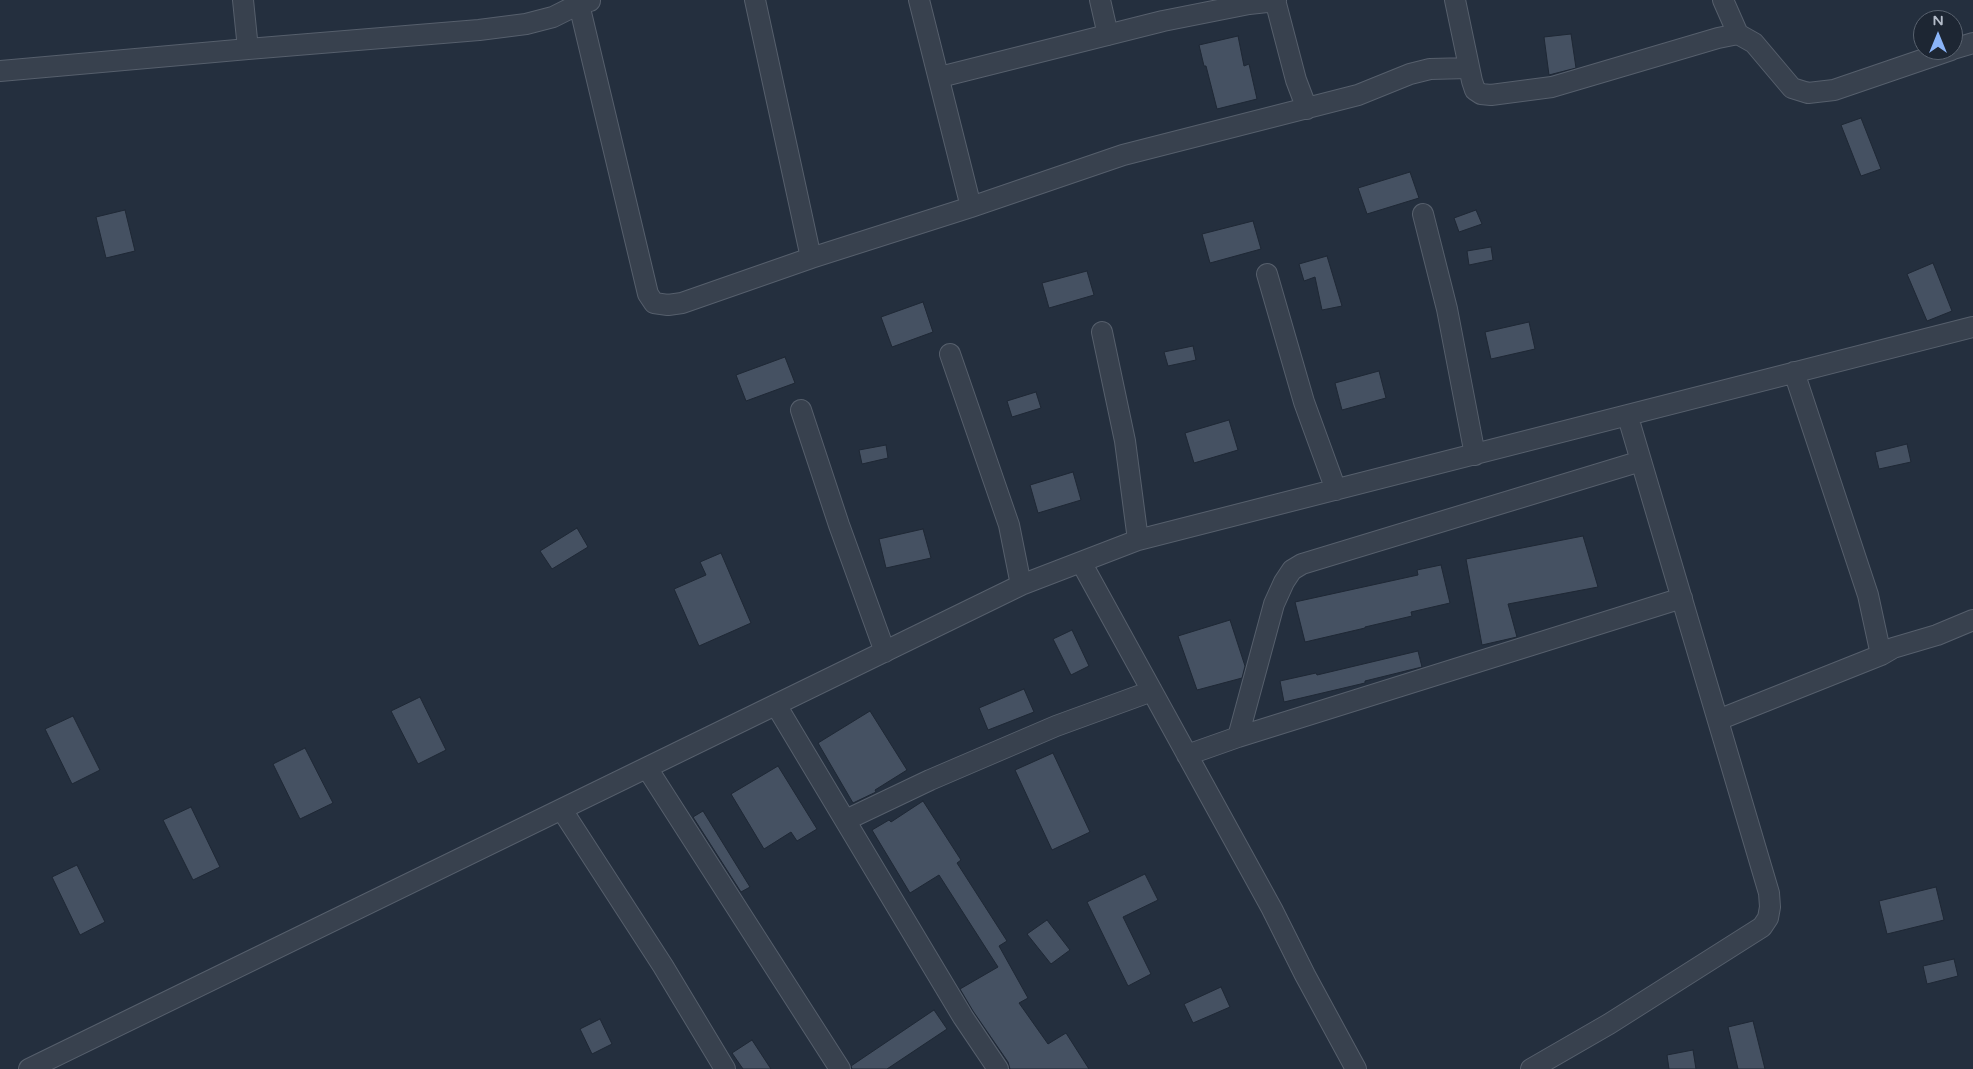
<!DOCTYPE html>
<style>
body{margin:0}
#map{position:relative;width:1973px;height:1069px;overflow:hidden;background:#242f3e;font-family:"Varela Round",sans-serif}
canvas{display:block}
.north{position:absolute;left:1913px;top:10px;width:50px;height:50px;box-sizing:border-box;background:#1d2633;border:1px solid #59626f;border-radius:50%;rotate:0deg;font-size:14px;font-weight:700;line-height:20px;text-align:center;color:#b4bcc9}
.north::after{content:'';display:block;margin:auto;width:18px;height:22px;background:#8ab4f8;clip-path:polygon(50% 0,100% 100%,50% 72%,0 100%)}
</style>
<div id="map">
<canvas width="1973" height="1069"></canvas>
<div class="north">N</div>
</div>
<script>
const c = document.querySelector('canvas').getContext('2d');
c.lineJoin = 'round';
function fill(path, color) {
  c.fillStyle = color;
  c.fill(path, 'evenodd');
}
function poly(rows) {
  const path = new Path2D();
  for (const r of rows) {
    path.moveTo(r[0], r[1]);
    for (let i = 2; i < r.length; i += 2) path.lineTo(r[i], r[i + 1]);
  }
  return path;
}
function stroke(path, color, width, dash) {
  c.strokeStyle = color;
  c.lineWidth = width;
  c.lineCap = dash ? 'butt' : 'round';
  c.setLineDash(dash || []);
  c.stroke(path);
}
const building = poly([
 [1571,34,1576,68,1549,75,1544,37,1571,34],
 [1238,36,1244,66,1249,64,1257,99,1217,109,1206,66,1204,66,1199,45,1238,36],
 [1861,118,1881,169,1861,176,1841,125,1861,118],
 [1410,172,1419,198,1367,214,1358,188,1410,172],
 [125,210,135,251,106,258,96,217,125,210],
 [1476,210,1482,224,1459,232,1454,218,1476,210],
 [1253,221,1261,249,1210,263,1202,234,1253,221],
 [1491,247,1493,260,1469,265,1467,251,1491,247],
 [1327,256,1342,306,1322,310,1315,277,1304,281,1299,264,1327,256],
 [1933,263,1952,311,1927,321,1907,274,1933,263],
 [1087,271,1094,295,1049,308,1042,283,1087,271],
 [923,302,933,332,892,347,881,317,923,302],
 [1529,322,1535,349,1491,359,1485,332,1529,322],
 [1193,346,1196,360,1168,366,1164,352,1193,346],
 [785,357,795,383,746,401,736,375,785,357],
 [1379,371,1386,398,1342,410,1335,383,1379,371],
 [1036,392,1041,408,1012,417,1007,401,1036,392],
 [1229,420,1238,450,1194,463,1185,433,1229,420],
 [1907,444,1911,462,1879,469,1875,452,1907,444],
 [886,445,888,458,862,464,859,450,886,445],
 [1073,472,1081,500,1038,513,1030,485,1073,472],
 [577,528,588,547,552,569,540,551,577,528],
 [923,529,931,558,886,568,879,539,923,529],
 [1583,536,1598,587,1508,604,1517,637,1482,645,1466,559,1583,536],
 [721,553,751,623,699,646,674,589,706,575,700,562,721,553],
 [1441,565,1450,603,1411,612,1412,616,1365,627,1365,628,1305,642,1295,602,1418,575,1417,570,1441,565],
 [1230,620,1245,666,1242,678,1197,690,1178,636,1230,620],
 [1072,630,1089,666,1071,675,1053,639,1072,630],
 [1418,651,1422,667,1365,681,1365,683,1284,702,1280,681,1316,673,1317,675,1418,651],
 [1024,689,1034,712,988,730,979,708,1024,689],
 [420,697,446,750,418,764,391,711,420,697],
 [870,711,907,770,875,790,876,792,853,803,818,743,870,711],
 [73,716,100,770,72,784,45,729,73,716],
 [305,748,333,803,300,819,273,764,305,748],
 [1053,753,1090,832,1052,850,1015,770,1053,753],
 [778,766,817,829,797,841,791,832,764,849,731,794,778,766],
 [923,801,961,860,957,863,1007,941,999,946,1028,998,1019,1003,1048,1044,1066,1033,1089,1069,1010,1069,1008,1062,973,1011,960,989,998,967,939,875,910,893,872,830,889,820,891,822,923,801],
 [191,807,220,867,193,880,163,820,191,807],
 [703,811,750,887,741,892,693,817,703,811],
 [77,865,105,922,80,935,52,877,77,865],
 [1145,874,1158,900,1123,917,1151,974,1128,986,1087,902,1145,874],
 [1936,887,1944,920,1887,934,1879,901,1936,887],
 [1047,920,1070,950,1051,964,1027,934,1047,920],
 [1954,959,1958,976,1927,984,1923,966,1954,959],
 [1221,987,1230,1007,1193,1023,1184,1004,1221,987],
 [934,1010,947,1029,887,1069,852,1069,851,1066,934,1010],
 [600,1019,612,1044,592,1054,580,1029,600,1019],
 [1753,1021,1765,1069,1738,1069,1728,1027,1753,1021],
 [752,1040,771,1069,743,1069,732,1053,752,1040],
 [1693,1050,1696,1069,1669,1069,1667,1055,1693,1050]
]);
const minor = poly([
 [243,0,248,49,479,30,526,24,553,17,579,4,590,1],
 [578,0,648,294,654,303,668,305,682,303,811,258,971,207,1123,155,1358,95,1410,74,1430,69,1469,68],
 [755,0,811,258],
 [919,0,971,207],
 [1100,0,1108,35],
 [1275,0,1296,80,1307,109],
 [1455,0,1472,81,1475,90,1481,94,1491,95,1552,87,1718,38,1738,34,1754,43,1792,88,1808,93,1834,90,1951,50],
 [1723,0,1738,34],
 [1953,49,1973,43],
 [0,71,248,49],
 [940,77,1163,21,1249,4,1276,1],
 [1423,214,1447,309,1475,455],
 [1267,274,1304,402,1336,490],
 [1102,332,1125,441,1138,540],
 [950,354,1009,525,1021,585],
 [1794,372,1868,595,1881,655],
 [801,410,839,525,885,652],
 [1081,562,1272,909,1305,975,1356,1069],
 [776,705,963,1017,998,1069],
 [1718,720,1881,655,1893,648,1937,635,1973,620],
 [1238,737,1274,604,1284,582,1292,570,1302,564,1641,461],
 [1187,755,1238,737,1682,598],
 [647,768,840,1069],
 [562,810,663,966,725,1069],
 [846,820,930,780,1056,726,1152,691],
 [29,1069,1021,585,1138,540,1973,327],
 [1531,1069,1609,1024,1762,927,1768,918,1770,907,1769,893,1628,417]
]);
fill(building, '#455162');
stroke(building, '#1f2835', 1);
stroke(minor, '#565f6c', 22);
stroke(minor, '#38414e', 20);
</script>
